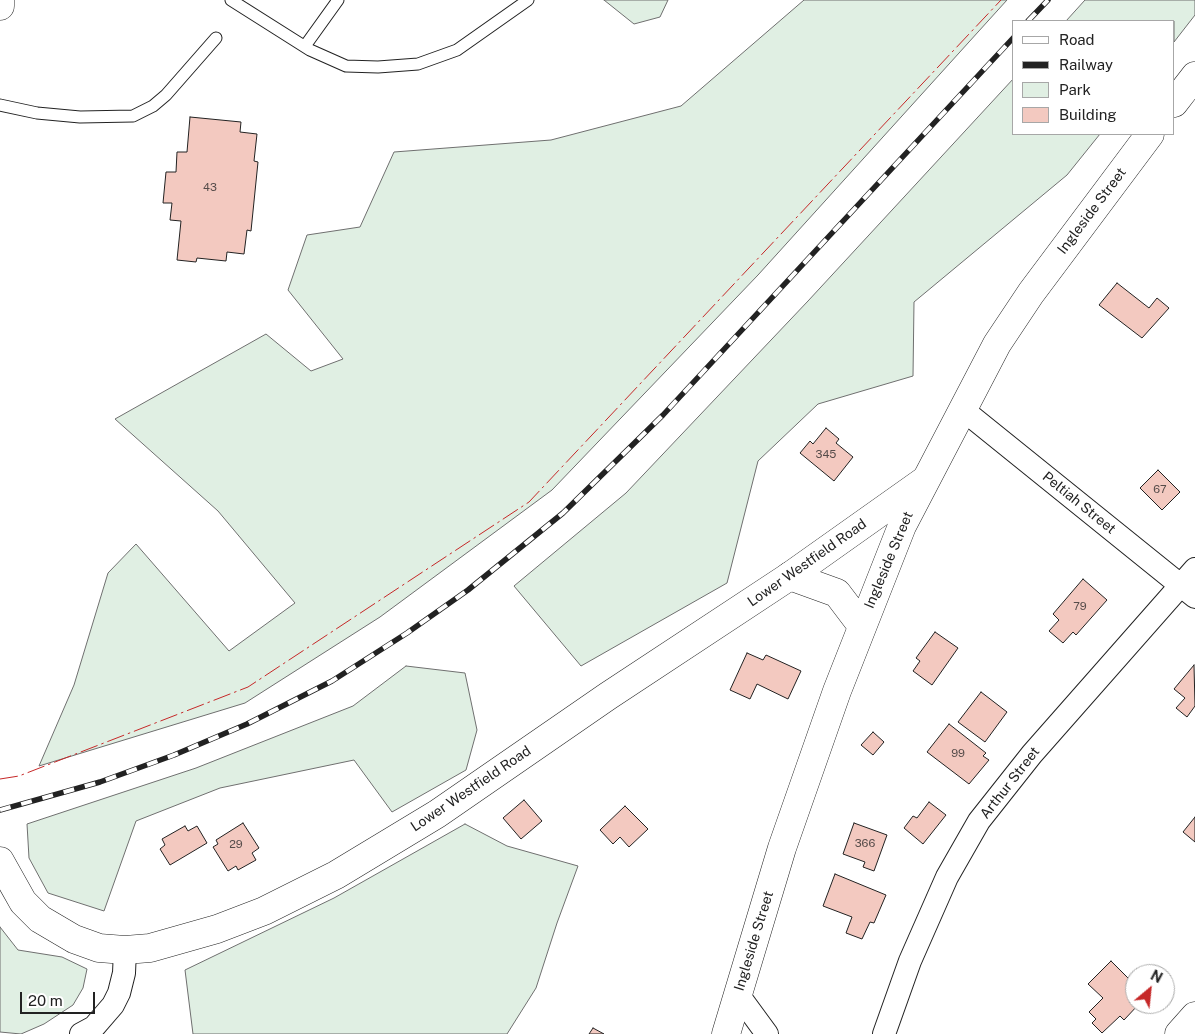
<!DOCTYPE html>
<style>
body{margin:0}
#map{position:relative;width:1195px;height:1034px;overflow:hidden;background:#fff;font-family:"Public Sans",sans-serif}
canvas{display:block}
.legend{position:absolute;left:1012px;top:20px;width:162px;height:115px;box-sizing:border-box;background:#fff;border:1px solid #a7a7a7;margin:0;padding:6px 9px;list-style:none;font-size:15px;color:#222}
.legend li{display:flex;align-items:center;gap:10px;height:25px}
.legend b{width:25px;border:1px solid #a7a7a7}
.north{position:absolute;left:1125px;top:964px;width:50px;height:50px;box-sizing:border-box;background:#fff;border:1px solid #a7a7a7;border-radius:50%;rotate:28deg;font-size:14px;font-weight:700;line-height:20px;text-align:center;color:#222}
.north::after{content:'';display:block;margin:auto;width:18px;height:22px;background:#c62828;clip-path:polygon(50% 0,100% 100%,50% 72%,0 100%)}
.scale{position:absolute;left:20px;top:992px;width:75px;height:22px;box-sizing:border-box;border:2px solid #222;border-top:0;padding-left:6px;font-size:15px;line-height:18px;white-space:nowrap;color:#222;-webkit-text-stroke:4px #fff;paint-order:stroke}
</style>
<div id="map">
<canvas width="1195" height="1034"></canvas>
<ul class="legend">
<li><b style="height:6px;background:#fff"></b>Road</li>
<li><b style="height:6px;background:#222"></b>Railway</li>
<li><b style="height:14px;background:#e0efe3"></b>Park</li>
<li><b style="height:14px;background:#f3c9c0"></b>Building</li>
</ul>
<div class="north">N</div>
<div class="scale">20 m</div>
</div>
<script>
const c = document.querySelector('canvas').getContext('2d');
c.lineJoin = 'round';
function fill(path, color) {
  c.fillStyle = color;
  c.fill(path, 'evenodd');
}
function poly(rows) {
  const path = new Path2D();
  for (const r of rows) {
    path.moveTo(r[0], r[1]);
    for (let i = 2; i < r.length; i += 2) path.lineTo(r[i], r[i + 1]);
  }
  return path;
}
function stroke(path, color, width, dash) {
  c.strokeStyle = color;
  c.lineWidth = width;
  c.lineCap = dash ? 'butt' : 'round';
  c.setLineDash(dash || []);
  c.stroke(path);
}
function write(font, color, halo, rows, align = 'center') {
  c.font = font + ' "Public Sans",sans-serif';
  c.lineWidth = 4;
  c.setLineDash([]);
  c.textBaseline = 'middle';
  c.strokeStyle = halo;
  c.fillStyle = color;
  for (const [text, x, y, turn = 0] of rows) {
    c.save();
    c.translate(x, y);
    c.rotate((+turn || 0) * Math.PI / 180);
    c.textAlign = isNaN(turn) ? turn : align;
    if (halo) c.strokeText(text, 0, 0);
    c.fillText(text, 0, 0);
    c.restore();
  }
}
const green = poly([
 [604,0,668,0,660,17,634,24,604,0],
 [804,0,1007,0,758,275,552,490,380,617,245,703,39,766,74,685,108,573,136,544,229,651,295,603,218,511,115,419,266,334,311,371,343,359,288,290,307,235,360,227,394,152,551,140,681,106,804,0],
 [1085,0,1195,0,1195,15,1174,42,1174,21,1066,21,1085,0],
 [1014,78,1014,134,1100,134,1067,175,914,302,913,376,818,404,758,461,727,583,581,666,514,586,626,493,808,301,1014,78],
 [406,666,465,673,477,730,466,770,392,812,354,760,220,788,136,821,104,911,48,893,29,858,27,824,196,768,353,706,406,666],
 [465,824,507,846,578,866,557,923,536,988,507,1034,193,1034,185,970,334,898,465,824],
 [0,927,18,950,62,957,87,969,83,988,73,1005,44,1024,21,1034,0,1032,0,927]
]);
const building = poly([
 [190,117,241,122,240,132,257,134,254,161,258,162,251,231,247,230,244,254,227,252,226,261,197,258,196,262,177,260,181,221,170,220,172,203,163,203,166,172,176,172,177,152,187,152,190,117],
 [1117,283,1149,308,1157,298,1169,308,1142,338,1099,305,1117,283],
 [826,428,839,439,836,443,853,457,834,481,800,453,810,441,813,444,826,428],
 [1158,470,1180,492,1162,510,1140,488,1158,470],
 [1083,579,1107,600,1076,635,1073,632,1063,643,1049,631,1059,620,1053,614,1083,579],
 [935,632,958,648,932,685,913,671,920,661,916,658,935,632],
 [747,653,763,660,766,655,801,671,788,699,757,684,750,699,730,690,747,653],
 [1194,665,1195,706,1187,717,1176,708,1185,698,1174,689,1194,665],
 [981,692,1007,712,985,742,958,722,981,692],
 [949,724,986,753,983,756,989,760,969,784,927,752,949,724],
 [873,732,884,742,873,755,861,745,873,732],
 [524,800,542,821,521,839,503,818,524,800],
 [929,802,946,815,923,844,904,828,913,816,917,818,929,802],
 [625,806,648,829,629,847,620,837,613,844,600,830,625,806],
 [1195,817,1195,842,1183,832,1195,817],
 [243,823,259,848,252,853,256,860,238,870,236,866,228,871,213,847,218,844,216,840,243,823],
 [854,823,887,835,874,871,863,867,865,862,843,854,854,823],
 [185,826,188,831,197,826,207,843,170,865,160,849,165,845,162,839,185,826],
 [835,874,886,895,874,923,870,922,862,939,846,933,852,917,823,906,835,874],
 [1111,961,1135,985,1135,1004,1139,1004,1124,1020,1120,1016,1102,1033,1092,1023,1096,1019,1089,1012,1103,998,1088,984,1111,961],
 [593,1028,604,1034,589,1034,593,1028]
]);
const service = poly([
 [231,0,310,50,346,66,378,67,418,64,457,50,528,0],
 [305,46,338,0],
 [0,105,37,113,80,117,133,116,153,106,166,95,216,38]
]);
const minor = poly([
 [962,409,1195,597],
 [737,993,767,1034],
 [81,1034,94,1027,113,1005,119,993,124,973,125,950],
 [884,1034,910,961,947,877,979,821,1032,754,1195,569]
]);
const tertiary = poly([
 [0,6,0,0],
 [0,861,23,902,40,919,74,939,99,948,125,950,150,948,217,929,264,911,336,875,437,814,608,696,790,576,924,481]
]);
const secondary = poly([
 [1179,1034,1195,1016]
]);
const primary = poly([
 [1174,103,1195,76],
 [790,576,837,593,862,626],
 [726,1034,782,848,837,691,902,526,997,344,1031,293,1150,134]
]);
const rail = poly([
 [1028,21,1048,0],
 [0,810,100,782,174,755,247,724,332,681,407,633,468,590,563,513,663,415,1014,37]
]);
const power = poly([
 [0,779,19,776,248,687,529,502,1001,0]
]);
const numberNames = [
 ["43",210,188],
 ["345",826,455],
 ["67",1160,490],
 ["79",1080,607],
 ["99",958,754],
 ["366",865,844],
 ["29",236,845]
];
const streetNames = [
 ["Ingleside Street",1092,211,-53],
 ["Peltiah Street",1079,503,39],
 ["Ingleside Street",889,560,-67],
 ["Lower Westfield Road",807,563,-35],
 ["Arthur Street",1010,783,-52],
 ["Lower Westfield Road",471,789,-34],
 ["Ingleside Street",754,941,-73]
];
fill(green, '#e0efe3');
stroke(green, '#6f6f6f', 1);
fill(building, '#f3c9c0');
stroke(building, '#222', 1);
stroke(service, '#222', 13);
stroke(minor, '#222', 24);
stroke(tertiary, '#222', 29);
stroke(secondary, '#222', 29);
stroke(primary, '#222', 29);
stroke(service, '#fff', 11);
stroke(minor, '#fff', 22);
stroke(tertiary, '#fff', 28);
stroke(secondary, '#fff', 28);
stroke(primary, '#fff', 28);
stroke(rail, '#222', 5.5);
stroke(rail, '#fff', 4, [11]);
stroke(power, '#c62828', 1, [18, 4, 2.5, 4]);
write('11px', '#564c4a', null, numberNames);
write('14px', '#222', '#fff', streetNames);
</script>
